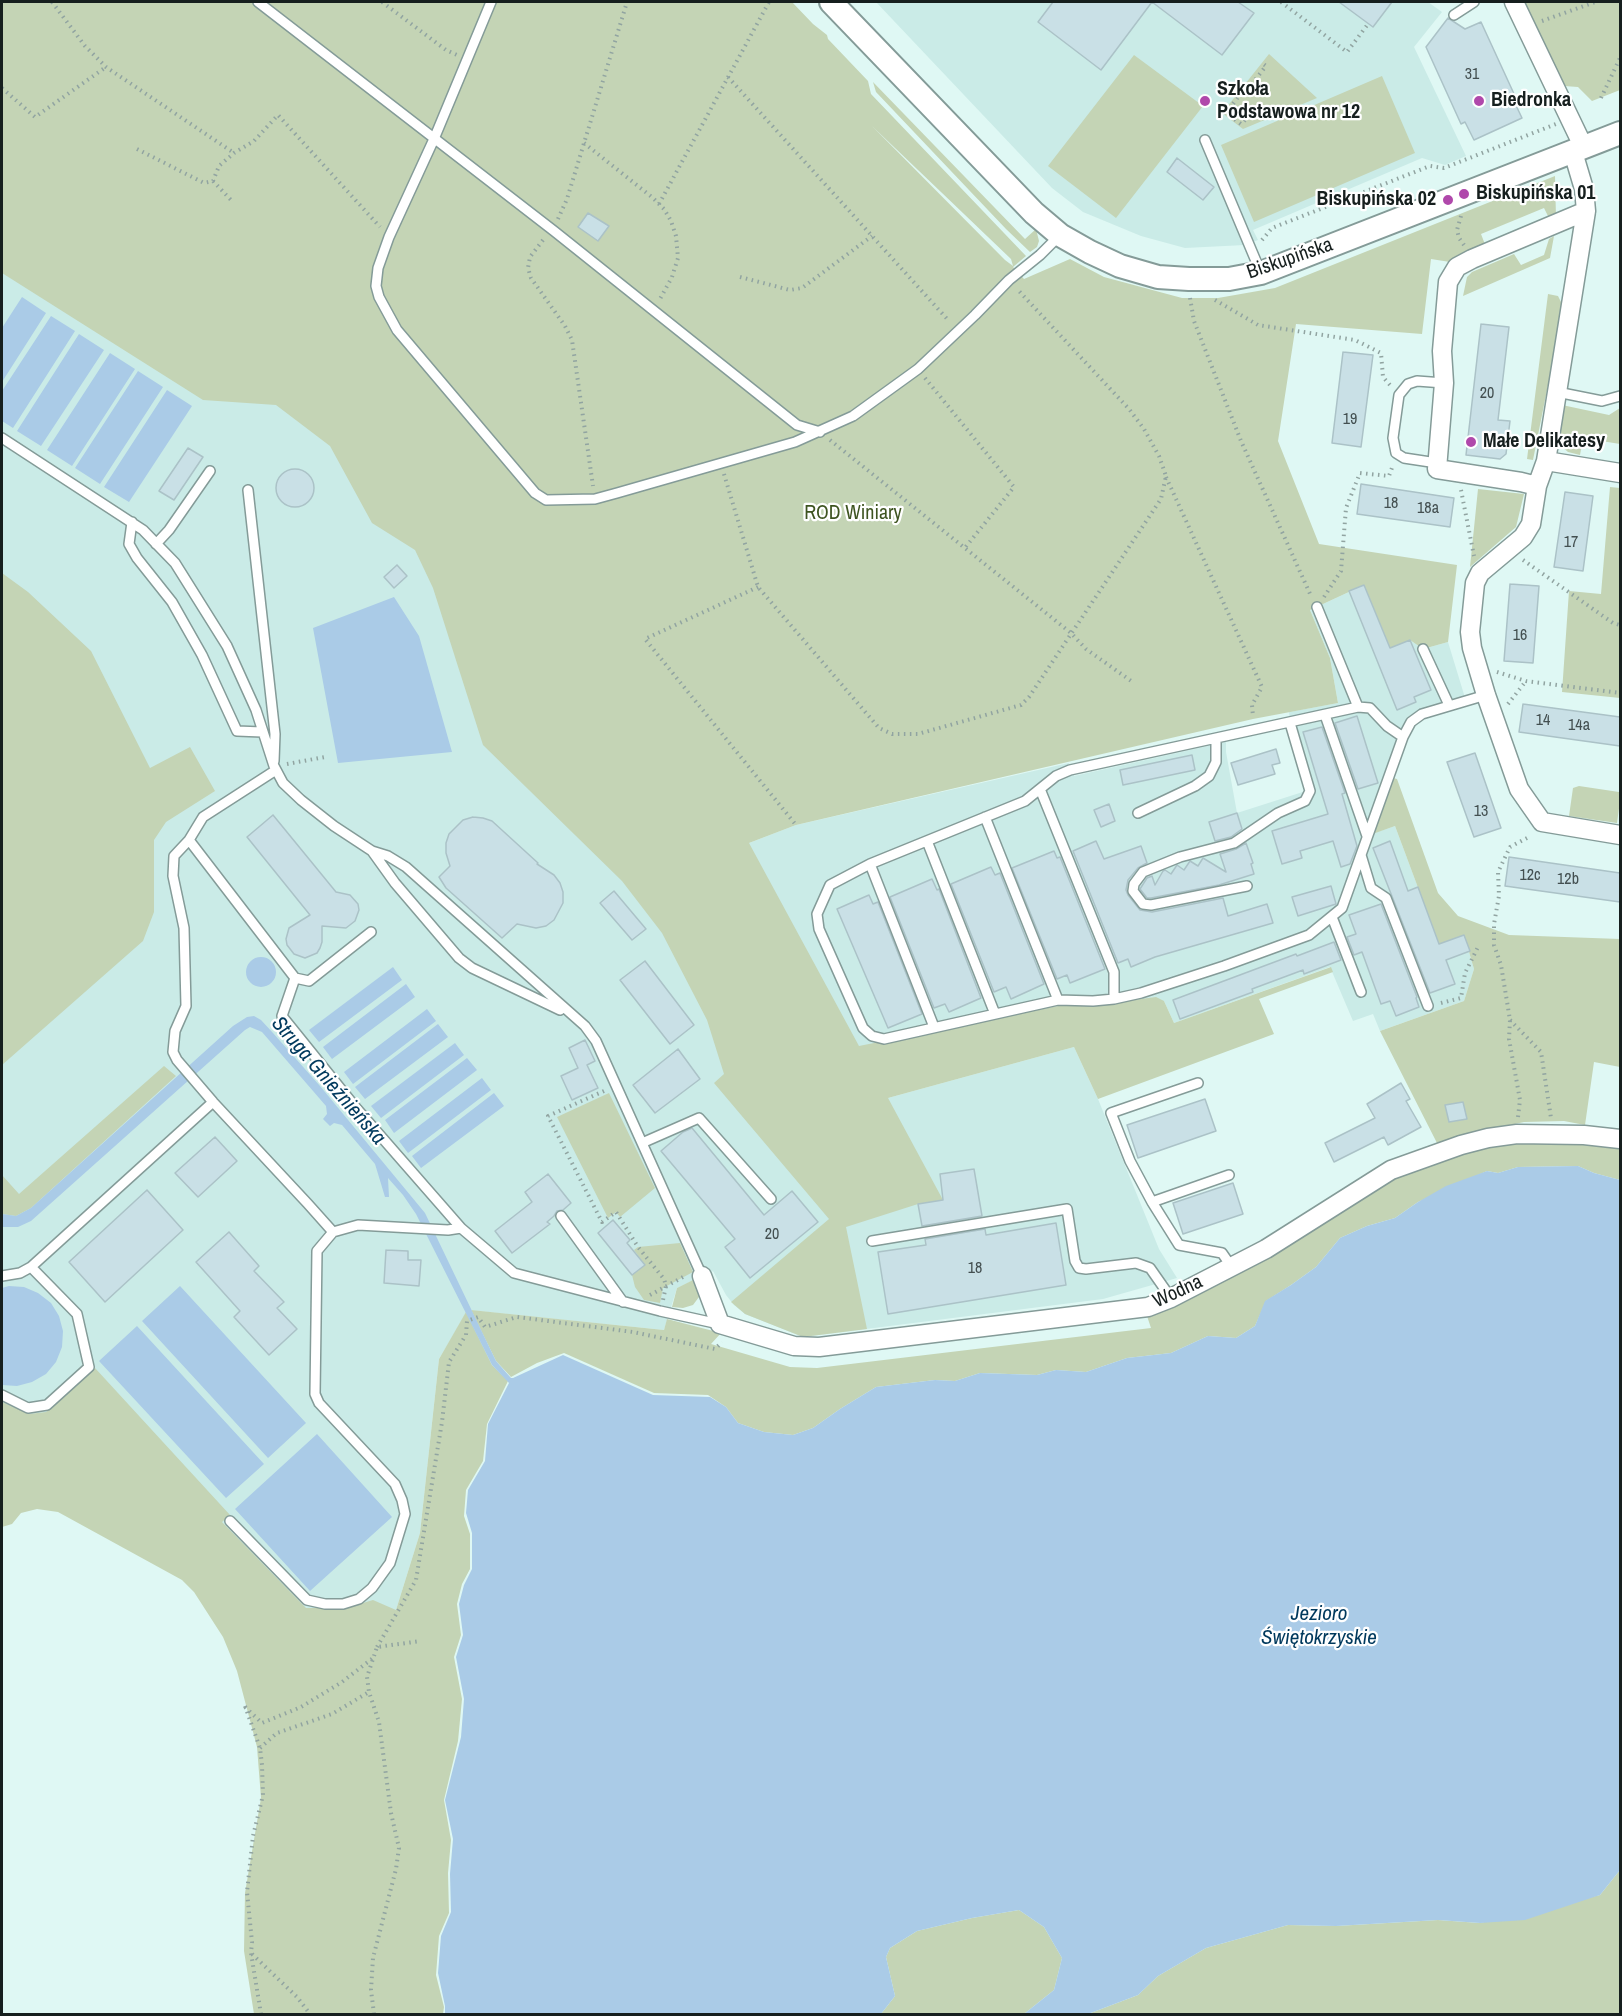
<!DOCTYPE html>
<meta charset="utf-8">
<style>
body{margin:0}
#map{position:relative;width:1622px;height:2016px;overflow:hidden;background:#dff8f4;font-family:"Archivo Narrow",sans-serif}
canvas{display:block}
.frame{position:absolute;inset:0;border:3px solid #161f1e;pointer-events:none}
</style>
<div id="map">
<canvas width="1622" height="2016"></canvas>
<div class="frame"></div>
</div>
<script>
const c = document.querySelector('canvas').getContext('2d');
c.lineJoin = 'round';
function fill(path, color) {
  c.fillStyle = color;
  c.fill(path, 'evenodd');
}
function poly(rows) {
  const path = new Path2D();
  for (const r of rows) {
    if (r.length === 3) {
      path.moveTo(r[0] + r[2], r[1]);
      path.arc(r[0], r[1], r[2], 0, 2 * Math.PI);
      continue;
    }
    path.moveTo(r[0], r[1]);
    for (let i = 2; i < r.length; i += 2) path.lineTo(r[i], r[i + 1]);
  }
  return path;
}
function stroke(path, color, width, dash) {
  c.strokeStyle = color;
  c.lineWidth = width;
  c.lineCap = dash ? 'butt' : 'round';
  c.setLineDash(dash || []);
  c.stroke(path);
}
function write(font, color, halo, rows, align = 'center') {
  c.font = font + ' "Archivo Narrow",sans-serif';
  c.lineWidth = 4.5;
  c.setLineDash([]);
  c.textBaseline = 'middle';
  c.strokeStyle = halo;
  c.fillStyle = color;
  for (const [text, x, y, turn = 0] of rows) {
    c.save();
    c.translate(x, y);
    c.rotate((+turn || 0) * Math.PI / 180);
    c.textAlign = isNaN(turn) ? turn : align;
    if (halo) c.strokeText(text, 0, 0);
    c.fillText(text, 0, 0);
    c.restore();
  }
}
const built = poly([
 [876,2,1428,2,1442,12,1414,47,1466,156,1445,165,1422,158,1253,230,1258,240,1245,245,1185,248,1141,236,1083,212,1052,188],
 [2,132,749,843,796,825,1069,763,1074,776,1226,742,1226,752,1237,813,1309,790,1290,723,1289,712,1338,703,1330,658,1310,610,1364,585,1390,648,1410,640,1423,649,1448,642,1466,701,1411,722,1368,835,1395,826,1439,944,1464,935,1474,969,1464,1001,1380,1031,1373,1014,1353,1021,1330,967,1174,1023,1164,1001,1057,1006,888,1098,1074,1047,1098,1099,1159,1249,1177,1278,1103,1299,803,1337,745,1314,734,1305,726,1295,713,1271,677,1288,664,1330,468,1310,439,1359,420,1533,396,1610,331,1648,42,1497,2,1517]
]);
const green = poly([
 [2,2,792,2,813,24,827,35,828,39,868,81,871,94,1026,256,1013,267,1024,279,1070,259,1104,277,1182,298,1218,298,1275,288,1555,176,1556,218,1550,220,1544,208,1481,234,1486,247,1450,262,1431,259,1422,334,1296,324,1278,441,1319,544,1457,565,1448,642,1423,649,1410,640,1390,648,1364,585,1310,610,1330,658,1338,703,1253,719,796,825,749,843,859,1046,1058,1006,1095,1005,1156,997,1164,1001,1174,1023,1331,967,1333,972,1259,999,1274,1034,1098,1099,1074,1047,888,1098,943,1200,918,1204,846,1227,867,1329,803,1337,745,1314,731,1302,829,1219,714,1083,724,1074,707,1020,662,933,622,881,483,745,433,588,415,550,372,523,330,446,276,405,203,400,2,273],
 [872,126,1011,259,1013,266,1005,260],
 [1522,2,1620,2,1620,90,1592,101,1578,87,1564,86],
 [1269,54,1317,98,1243,129,1222,113],
 [1134,55,1203,106,1116,218,1048,166],
 [1382,76,1415,153,1254,222,1221,145],
 [873,82,1025,239,1036,229,1039,241,1037,247,1030,252,1006,229,876,92],
 [1554,236,1550,258,1463,296,1467,277,1472,272,1514,254,1521,265,1544,255,1549,239],
 [1548,294,1558,296,1562,304,1562,315,1533,460,1527,459],
 [1562,405,1609,415,1620,408,1620,444,1583,438,1580,455,1568,452,1559,444,1558,432],
 [1610,487,1620,488,1620,698,1562,692,1569,591,1601,594],
 [1478,489,1524,494,1516,527,1470,567],
 [2,573,28,592,91,651,150,768,190,747,215,791,166,822,154,840,154,912,143,941,2,1065],
 [1389,777,1397,779,1438,893,1458,916,1509,935,1620,939,1620,1067,1594,1062,1585,1125,1564,1121,1524,1122,1463,1135,1437,1143,1380,1031,1464,1001,1474,969,1464,935,1439,944,1395,826,1367,836],
 [1579,786,1619,792,1620,801,1617,823,1569,816,1573,788],
 [164,1066,176,1076,31,1208,16,1216,2,1214,2,1175,19,1194],
 [609,1093,655,1188,620,1217,616,1212,608,1218,557,1117],
 [1526,1141,1565,1141,1620,1148,1620,1180,1594,1173,1578,1166,1518,1167,1498,1173,1487,1171,1418,1202,1395,1218,1367,1226,1340,1238,1316,1267,1291,1285,1266,1301,1255,1326,1236,1338,1208,1336,1171,1353,1127,1358,1086,1372,1056,1370,1037,1375,980,1373,955,1381,935,1380,876,1387,840,1409,813,1428,793,1435,764,1432,738,1423,726,1407,708,1395,654,1393,564,1353,537,1363,511,1377,496,1361,471,1310,664,1330,667,1319,721,1333,711,1344,790,1367,817,1368,1151,1328,1147,1316,1185,1302,1270,1256,1398,1176,1463,1153],
 [680,1243,693,1272,663,1288,660,1303,644,1300,635,1287,632,1275,645,1265,634,1250,638,1247],
 [697,1278,700,1287,699,1297,693,1305,683,1308,672,1307,677,1288],
 [466,1312,492,1365,508,1381,487,1424,483,1461,466,1490,464,1516,470,1534,470,1569,462,1584,457,1604,461,1635,454,1657,462,1699,458,1741,444,1800,451,1840,448,1873,449,1913,439,1936,436,1975,444,2007,443,2014,254,2014,244,1951,245,1893,261,1798,257,1747,237,1671,223,1637,194,1592,182,1580,58,1512,37,1509,21,1513,12,1524,2,1527,2,1402,29,1414,46,1412,95,1368,230,1515,222,1522,306,1608,346,1608,373,1600,396,1610,420,1533,439,1359],
 [1620,1870,1620,2013,1618,2014,1088,2014,1138,1995,1158,1976,1206,1948,1288,1925,1336,1926,1438,1920,1480,1923,1600,1895],
 [1019,1910,1044,1927,1062,1958,1054,1990,1024,2014,881,2014,895,1996,886,1957,890,1948,917,1931,972,1918]
]);
const water = poly([
 [22,297,46,313,2,382,2,328],
 [51,316,75,331,13,428,2,421,2,391],
 [79,334,104,350,41,446,17,431],
 [110,353,135,369,72,466,47,450],
 [138,371,163,387,100,484,75,468],
 [167,390,192,406,129,502,104,487],
 [394,597,419,636,452,752,338,763,313,628],
 [261,972,15],
 [393,967,402,980,319,1042,309,1030],
 [406,984,415,997,332,1059,323,1047],
 [427,1009,436,1021,353,1084,344,1072],
 [254,1016,261,1020,273,1033,320,1086,425,1213,496,1361,511,1378,513,1378,563,1355,653,1395,710,1397,726,1407,738,1423,764,1432,793,1435,813,1428,840,1409,876,1387,935,1380,955,1381,980,1373,1037,1375,1056,1370,1086,1372,1127,1358,1171,1353,1208,1336,1236,1338,1255,1326,1265,1301,1291,1285,1316,1267,1340,1238,1367,1226,1395,1218,1418,1202,1446,1186,1487,1171,1498,1173,1518,1167,1578,1166,1594,1173,1620,1180,1620,1870,1600,1895,1525,1920,1480,1923,1438,1920,1336,1926,1288,1925,1206,1948,1158,1976,1138,1995,1088,2014,1024,2014,1054,1990,1062,1958,1044,1927,1019,1910,972,1918,917,1931,890,1948,886,1957,895,1996,881,2014,445,2014,445,2006,438,1973,441,1936,451,1912,450,1874,453,1839,445,1800,461,1737,464,1699,456,1657,463,1635,459,1604,464,1585,472,1569,472,1533,466,1513,468,1490,485,1461,488,1424,509,1383,492,1365,416,1214,403,1195,388,1178,389,1197,385,1197,375,1164,342,1125,334,1123,330,1126,323,1119,327,1114,326,1106,262,1032,250,1027,245,1030,31,1221,18,1227,2,1227,2,1214,16,1216,31,1208,233,1026,247,1017],
 [438,1024,448,1037,365,1099,355,1087],
 [455,1043,464,1055,381,1118,371,1106],
 [467,1058,477,1070,394,1133,385,1120],
 [482,1078,491,1090,408,1153,399,1141],
 [494,1093,504,1106,421,1168,412,1156],
 [9,1286,24,1287,38,1293,51,1303,59,1316,63,1331,62,1347,56,1362,46,1374,32,1382,17,1386,2,1385,2,1288],
 [180,1286,306,1423,268,1458,142,1321],
 [137,1326,264,1464,226,1498,99,1361],
 [317,1434,392,1517,310,1591,235,1509]
]);
const building = poly([
 [1053,2,1238,2,1254,13,1222,55,1152,2,1101,70,1038,22,1053,2],
 [1339,2,1392,2,1373,27,1339,2],
 [1448,18,1465,29,1481,22,1515,96,1512,97,1522,118,1474,140,1465,122,1461,124,1426,47,1448,18],
 [1177,158,1214,187,1203,200,1167,172,1177,158],
 [588,213,609,226,598,241,578,227,588,213],
 [1481,324,1509,327,1498,420,1510,421,1506,454,1500,459,1466,455,1481,324],
 [1343,352,1373,355,1361,447,1332,443,1343,352],
 [188,448,203,457,174,500,159,491,188,448],
 [295,488,19],
 [1361,484,1454,498,1450,527,1357,514,1361,484],
 [1565,492,1593,496,1583,571,1554,567,1565,492],
 [397,565,407,576,394,588,384,577,397,565],
 [1510,584,1539,586,1533,663,1504,661,1510,584],
 [1364,585,1390,648,1410,640,1431,690,1414,697,1416,702,1397,710,1349,591,1364,585],
 [1523,704,1620,717,1620,746,1519,732,1523,704],
 [1357,716,1378,783,1358,789,1335,723,1357,716],
 [1322,727,1345,793,1342,794,1357,846,1350,864,1341,867,1333,841,1300,851,1302,858,1282,864,1272,831,1328,814,1303,732,1322,727],
 [1276,749,1280,763,1272,765,1275,774,1238,785,1231,763,1276,749],
 [1475,753,1501,828,1474,837,1447,762,1475,753],
 [1192,755,1195,770,1123,785,1120,770,1192,755],
 [1109,804,1115,821,1101,827,1094,810,1109,804],
 [1237,813,1242,829,1231,837,1215,841,1209,822,1237,813],
 [273,815,336,892,350,895,358,904,359,910,355,921,346,928,322,926,322,942,320,948,317,953,305,958,294,954,287,945,286,939,289,928,310,915,247,837,273,815],
 [473,817,483,818,492,821,538,863,537,864,554,875,560,883,563,892,563,903,554,920,546,926,536,928,517,924,502,938,446,888,439,877,450,866,446,853,446,843,449,834,463,820,473,817],
 [1096,841,1104,859,1141,846,1147,863,1138,868,1128,880,1126,890,1128,895,1140,910,1152,912,1223,898,1228,916,1267,904,1273,923,1155,957,1131,967,1128,959,1118,963,1073,851,1096,841],
 [1390,841,1408,891,1418,887,1439,944,1464,935,1470,951,1446,960,1455,984,1430,993,1373,848,1390,841],
 [1246,843,1253,863,1251,864,1254,874,1219,885,1151,898,1147,898,1140,889,1147,878,1152,876,1155,885,1163,871,1165,870,1171,874,1177,865,1184,870,1190,861,1198,866,1203,858,1226,872,1220,854,1236,849,1246,843],
 [1054,851,1057,858,1060,857,1105,969,1070,983,1067,975,1057,979,1012,868,1054,851],
 [1509,857,1620,873,1620,902,1505,886,1509,857],
 [991,867,995,875,1000,873,1044,984,1011,999,1006,987,994,992,951,884,991,867],
 [932,879,937,890,939,889,981,998,949,1012,945,1004,934,1008,890,897,932,879],
 [1331,886,1336,904,1298,916,1292,897,1331,886],
 [614,891,646,929,632,940,600,903,614,891],
 [869,895,873,904,878,902,922,1014,888,1028,837,909,869,895],
 [1381,904,1417,997,1416,998,1419,1007,1396,1016,1390,1001,1381,1004,1362,952,1354,955,1347,937,1356,934,1349,915,1381,904],
 [1334,942,1341,960,1304,974,1303,970,1252,989,1253,992,1180,1019,1173,1000,1296,954,1297,956,1334,942],
 [645,961,694,1025,670,1044,620,980,645,961],
 [585,1040,595,1061,587,1065,598,1088,572,1100,561,1076,578,1068,569,1048,585,1040],
 [678,1049,700,1079,655,1113,633,1085,678,1049],
 [1401,1083,1410,1099,1406,1101,1421,1127,1388,1145,1384,1137,1334,1162,1325,1143,1375,1118,1367,1104,1401,1083],
 [1205,1099,1216,1131,1138,1158,1127,1125,1205,1099],
 [1463,1102,1467,1119,1449,1122,1445,1105,1463,1102],
 [692,1128,764,1215,792,1191,818,1222,750,1278,725,1247,735,1239,661,1151,683,1132,692,1128],
 [215,1137,237,1161,198,1197,175,1173,215,1137],
 [974,1169,982,1216,922,1226,918,1204,943,1200,940,1174,974,1169],
 [548,1174,571,1203,563,1210,557,1211,554,1216,547,1222,550,1224,512,1253,495,1231,532,1202,525,1192,548,1174],
 [1233,1183,1243,1214,1183,1234,1173,1203,1233,1183],
 [147,1190,183,1230,105,1302,69,1262,147,1190],
 [613,1220,630,1240,627,1243,645,1265,632,1275,598,1233,613,1220],
 [1056,1223,1066,1285,888,1314,878,1252,926,1245,925,1239,985,1229,986,1235,1056,1223],
 [229,1232,259,1266,254,1271,284,1302,277,1308,297,1329,269,1355,234,1317,240,1311,196,1262,229,1232],
 [386,1250,408,1251,408,1260,421,1260,419,1286,384,1283,386,1250]
]);
const path = poly([
 [52,2,85,46,106,67,234,153],
 [382,2,446,50,457,55],
 [1281,2,1347,52,1368,24],
 [1542,21,1595,2],
 [728,77,949,321],
 [2,88,35,117,106,67],
 [1601,98,1620,58],
 [1245,120,1241,124,1226,113,1242,92,1244,94,1266,66,1262,63],
 [584,143,653,198,664,209,671,221,676,236,678,258,672,277,660,299],
 [137,149,204,183,213,181,219,166,234,153,254,141,278,115,380,227],
 [213,181,231,200],
 [659,204,769,2],
 [1461,216,1457,230,1459,238,1464,245],
 [558,219,567,199,627,2],
 [543,240,530,257,528,268,531,278,565,326,572,340,593,486],
 [1262,240,1272,228,1430,166,1444,168,1556,124],
 [740,277,790,290,802,288,872,236],
 [1190,298,1194,321,1241,441,1311,596],
 [1215,300,1258,325,1355,340,1381,353,1383,377,1390,385],
 [925,378,1014,487,964,549],
 [830,440,1071,633,1086,649,1134,683],
 [724,474,758,587,879,728,892,734,918,734,1021,705,1029,697,1161,499,1166,476,1159,456,1144,429,1129,409,1018,290],
 [1166,477,1262,687,1252,705,1253,716],
 [1461,490,1474,556],
 [1523,560,1613,623,1620,625],
 [758,587,645,639,796,825],
 [1324,597,1341,571,1346,508,1360,473,1389,476,1393,465],
 [1497,672,1526,681,1620,693],
 [1508,704,1526,681],
 [287,764,325,757],
 [1441,1003,1461,998,1465,973,1479,945],
 [1510,1020,1541,1052,1551,1118],
 [604,1091,548,1116,602,1222,616,1212,638,1247,664,1279,666,1286,663,1300],
 [1518,1117,1520,1100,1509,1039,1510,1020,1501,965,1494,945,1494,924,1499,896,1498,872,1510,847,1527,838],
 [650,1295,685,1276],
 [377,1647,416,1580,442,1422,449,1362,466,1335,467,1321,478,1317,485,1327,517,1317,633,1332,715,1349,722,1342],
 [245,1706,260,1748,262,1765,263,1795,253,1836,247,1892,252,1942,251,1953,261,2014],
 [245,1707,262,1723,301,1707,342,1682,373,1658],
 [260,1748,277,1733,332,1714,369,1692],
 [252,1954,297,1997,310,2014],
 [374,2014,371,1990,373,1958,396,1869,399,1848,391,1813,379,1722,369,1692,367,1677,377,1647,421,1641]
]);
const service = poly([
 [258,2,554,231,797,425,820,432],
 [491,2,434,139,389,237,378,268,376,286,379,297,397,330,535,493,546,500,595,499,617,493,795,442,853,416,918,369,975,315,1009,280,1040,255,1060,235],
 [1454,15,1474,2],
 [1205,140,1261,273],
 [1557,392,1602,401,1620,396],
 [2,438,143,530,175,563,227,646,256,710,274,766,283,783,301,800,334,826,372,851,388,856,406,867,585,1026,596,1041,702,1276],
 [1437,463,1404,458,1396,453,1393,438,1399,395,1408,384,1417,381,1444,383],
 [248,490,275,734,274,761],
 [132,522,129,544,137,558,172,602,202,655,237,731,262,732],
 [156,544,169,530,210,471],
 [1317,607,1358,707],
 [1423,649,1449,705],
 [1325,715,1367,836],
 [1403,737,1387,726,1370,708,1358,707,1070,770,1056,776,1025,801,870,864,830,885,817,914,819,929,863,1028,872,1036,884,1039,1058,1000,1093,1001,1114,999,1141,993,1224,966,1309,935,1342,908,1403,737,1411,722,1422,714,1486,695],
 [276,770,203,817,189,840,295,978,282,1016,357,1109,461,1228],
 [1040,789,1114,972,1114,999],
 [1138,813,1195,786,1209,776,1216,762,1216,739],
 [985,817,1058,1000],
 [189,840,174,856,173,876,184,928,186,1006,175,1031,173,1052,177,1060,213,1102,308,1204,333,1232],
 [927,841,995,1014],
 [372,851,395,883,459,958,472,968,560,1010],
 [1361,855,1371,888,1386,898,1428,1006],
 [870,864,934,1027],
 [1247,886,1151,905,1143,904,1133,891,1134,884,1143,872,1180,857,1234,843,1278,813,1305,801,1310,791,1290,723],
 [1332,917,1361,992],
 [295,978,309,981,371,932],
 [1198,1083,1111,1113,1130,1161,1152,1202,1179,1245,1222,1253,1231,1266],
 [642,1143,699,1118,771,1199],
 [1152,1202,1229,1175],
 [561,1216,623,1302],
 [872,1241,1067,1209,1075,1261,1079,1268,1086,1269,1136,1263,1150,1268,1171,1298],
 [2,1276,20,1273,31,1267,213,1102],
 [2,1395,28,1408,47,1405,89,1367,77,1314,31,1267],
 [230,1521,307,1600,325,1604,343,1604,359,1599,372,1588,390,1563,405,1514,402,1500,395,1484,319,1403,315,1394,317,1251,333,1232,358,1225,448,1230,461,1228,514,1273,660,1311,719,1324]
]);
const minor = poly([
 [1514,2,1584,148],
 [1573,152,1584,189,1586,211,1546,461,1537,486,1531,524,1523,537,1480,573,1475,583,1470,632,1472,648,1486,695,1519,789,1542,822,1620,835],
 [1546,461,1620,473],
 [1537,486,1521,482,1437,469,1444,383,1442,351,1448,282,1457,267,1472,259,1586,211],
 [702,1276,720,1324,794,1346,819,1347,1148,1307,1171,1298,1266,1249,1391,1170,1461,1145,1488,1138,1517,1134,1584,1135,1620,1139]
]);
const tertiary = poly([
 [831,2,1034,213,1060,235,1090,252,1120,266,1158,277,1189,279,1229,279,1261,273,1620,133]
]);
const markers = [
 [1205,101,6,"#b048ab"],
 [1479,101,6,"#b048ab"],
 [1464,194,6,"#b048ab"],
 [1448,200,6,"#b048ab"],
 [1471,442,6,"#b048ab"]
];
const numberNames = [
 ["31",1472,75],
 ["20",1487,394],
 ["19",1350,420],
 ["18",1391,504],
 ["18a",1428,509],
 ["17",1571,543],
 ["16",1520,636],
 ["14",1543,721],
 ["14a",1579,726],
 ["13",1481,812],
 ["12c",1530,876],
 ["12b",1568,880],
 ["20",772,1235],
 ["18",975,1269]
];
const poiNames = [
 ["Szkoła",1217,90],
 ["Podstawowa nr 12",1217,113],
 ["Biedronka",1491,101],
 ["Biskupińska 01",1476,194],
 ["Biskupińska 02",1436,200,"right"],
 ["Małe Delikatesy",1483,442]
];
const streetNames = [
 ["Biskupińska",1290,259,-19],
 ["Wodna",1178,1292,-25]
];
const parkNames = [
 ["ROD Winiary",853,514]
];
const waterNames = [
 ["Struga Gnieźnieńska",328,1081,49],
 ["Jezioro",1319,1614],
 ["Świętokrzyskie",1319,1638]
];
fill(built, '#caebe7');
fill(green, '#c4d4b5');
fill(water, '#aacbe7');
fill(building, '#c9e0e6');
stroke(building, '#abc2c7', 1.5);
stroke(service, '#849b98', 12);
stroke(minor, '#849b98', 21);
stroke(tertiary, '#849b98', 26);
stroke(path, '#91a4a1', 4, [1.5, 4.5]);
stroke(service, '#fff', 9);
stroke(minor, '#fff', 18);
stroke(tertiary, '#fff', 22);
for (const [x, y, r, color] of markers) {
  const dot = new Path2D();
  dot.arc(x, y, r, 0, 2 * Math.PI);
  c.fillStyle = color;
  c.fill(dot);
  stroke(dot, '#fff', 2);
}
write('16px', '#434f50', null, numberNames);
write('bold 20px', '#161f1e', '#fff', poiNames, 'left');
write('20px', '#161f1e', '#fff', streetNames);
write('20px', '#3e5420', '#fff', parkNames);
write('italic 21px', '#00395d', '#fff', waterNames);
</script>
